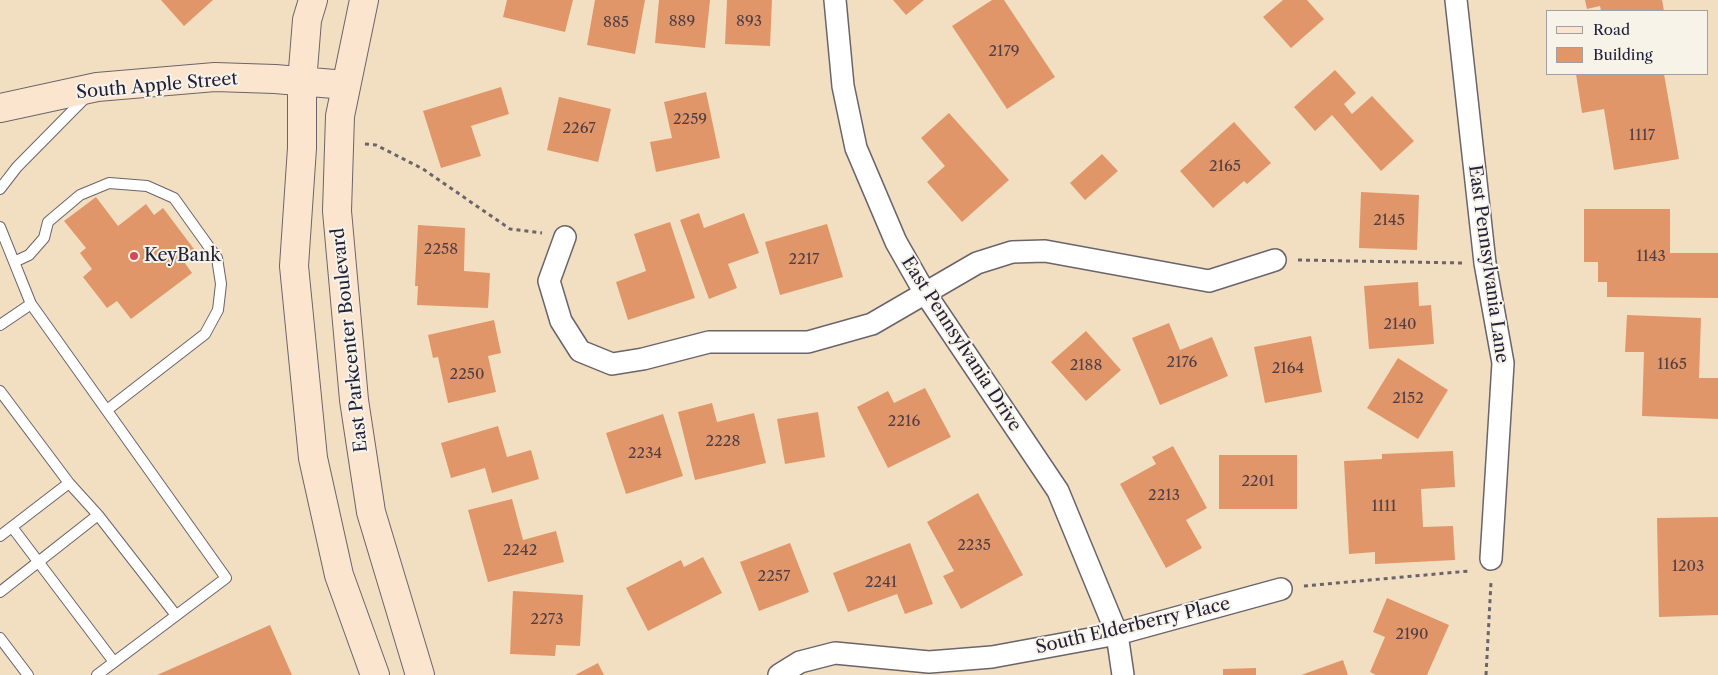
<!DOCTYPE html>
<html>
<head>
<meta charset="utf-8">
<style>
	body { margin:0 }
	#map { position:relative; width:1718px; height:675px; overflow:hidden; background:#f2dfc2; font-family:"Libre Caslon Text",serif }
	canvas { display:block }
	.legend { position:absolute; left:1546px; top:10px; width:162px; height:65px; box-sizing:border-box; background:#f7f3e8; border:1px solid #a29fa3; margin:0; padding:6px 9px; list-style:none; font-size:15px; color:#22223b }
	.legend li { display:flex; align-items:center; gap:10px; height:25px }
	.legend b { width:25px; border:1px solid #a29fa3 }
</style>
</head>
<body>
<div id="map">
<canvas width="1718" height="675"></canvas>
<ul class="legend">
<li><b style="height:6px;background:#fbe5cf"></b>Road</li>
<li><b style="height:14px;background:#e19669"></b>Building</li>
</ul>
</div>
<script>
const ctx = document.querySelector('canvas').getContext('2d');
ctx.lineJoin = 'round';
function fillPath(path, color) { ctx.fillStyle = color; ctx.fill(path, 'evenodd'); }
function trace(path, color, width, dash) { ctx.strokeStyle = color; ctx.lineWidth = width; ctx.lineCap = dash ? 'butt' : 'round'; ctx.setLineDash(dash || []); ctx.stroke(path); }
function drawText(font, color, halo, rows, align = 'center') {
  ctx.font = font + ' "Libre Caslon Text",serif'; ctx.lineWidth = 4; ctx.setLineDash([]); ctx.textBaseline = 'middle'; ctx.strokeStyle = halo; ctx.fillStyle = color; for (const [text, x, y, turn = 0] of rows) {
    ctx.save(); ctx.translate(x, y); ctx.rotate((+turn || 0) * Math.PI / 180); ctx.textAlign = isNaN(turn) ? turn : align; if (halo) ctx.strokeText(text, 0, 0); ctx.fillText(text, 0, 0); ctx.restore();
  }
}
fillPath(new Path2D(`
	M161 0H213L184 26Z
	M507 0H573L565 32 503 17Z
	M595 0H645L635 54 587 45Z
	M659 0H710L705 48 655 43Z
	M727 0H772L770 46 725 44Z
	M893 0H924L906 15Z
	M992 0H1004L1055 77 1007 109 952 26Z
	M1283 0H1307L1324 19 1291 48 1263 17Z
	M1585 0H1662L1664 11H1601L1600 6 1587 9Z
	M1335 70 1356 93 1344 104 1352 114 1372 96 1414 141 1381 171 1332 115 1315 131 1294 107Z
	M1576 74H1664L1679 159 1614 170 1604 109 1582 113Z
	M501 87 509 114 471 126 481 156 441 168 423 111Z
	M706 92 720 158 656 172 650 142 672 138 664 102Z
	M559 97 611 109 598 162 547 150Z
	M949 113 1009 180 962 222 927 182 945 166 921 138Z
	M1234 122 1271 163 1247 184 1244 181 1213 208 1180 171Z
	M1102 154 1118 171 1085 200 1070 183Z
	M1361 192 1419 195 1417 250 1359 248Z
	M96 197 118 226 146 204 154 215 163 208 194 249 182 259 192 273 131 319 117 301 107 308 83 277 92 269 80 253 86 248 64 221Z
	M1584 209H1670V253H1718V298L1607 297V282H1598V262H1584Z
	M699 213 704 228 744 213 759 253 728 264 737 288 709 299 680 220Z
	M670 222 695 298 628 320 616 282 646 271 634 234Z
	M827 224 843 277 780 295 765 242Z
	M418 225 465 228 464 271 490 273 488 308 417 305 418 286H415Z
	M1418 282 1419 306 1431 305 1434 344 1369 349 1364 286Z
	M1627 315 1701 318 1699 378H1718V419L1642 416 1644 352H1625Z
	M494 320 501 353 488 356 496 392 448 403 438 357 433 358 428 335Z
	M1169 323 1180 350 1212 337 1228 376 1160 405 1132 338Z
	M1086 331 1121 370 1086 401 1051 362Z
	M1311 336 1322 392 1265 403 1254 347Z
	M1398 358 1448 390 1418 439 1367 408Z
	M925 388 951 437 888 468 857 407 888 391 894 403Z
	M712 403 717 422 754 413 766 463 695 480 678 412Z
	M818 412 825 457 785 464 777 419Z
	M663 414 683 476 626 494 606 433Z
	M498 426 507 457 531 450 539 479 492 493 485 468 451 478 441 443Z
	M1173 446 1207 508 1186 520 1202 548 1166 568 1120 484 1156 464 1152 457Z
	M1453 451 1455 487 1421 489 1423 527 1453 526 1455 560 1375 564V552L1349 554 1344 461 1382 459V454Z
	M1219 455H1297V509H1219Z
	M978 493 1023 575 961 609 943 576 954 571 927 522Z
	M512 499 523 540 556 531 564 562 488 582 468 510Z
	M1718 517V615L1659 617 1657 518Z
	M790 543 809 592 759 611 740 562Z
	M910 543 933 604 905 614 897 594 848 612 833 573Z
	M703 557 722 593 648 631 626 588 681 560 684 567Z
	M513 591 583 595 580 646 556 645 555 656 510 654Z
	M1387 598 1449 625 1427 675H1376L1370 672 1385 637 1373 632Z
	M270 625 292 675H157Z
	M1343 660 1348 675H1301Z
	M598 663 604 675H575Z
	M1256 668V675H1223V669Z`), '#e19669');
const service = new Path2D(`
	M0 189 17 167 88 95
	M0 227 31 304 226 578 97 675
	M14 262 29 255 44 238 48 222 80 195 109 183 147 186 174 198 217 258 221 284 218 310 205 334 107 410
	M0 325 31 304
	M0 391 69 483 0 536
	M69 483 98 515 175 614
	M12 527 114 662
	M0 592 98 515
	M0 638 28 675`);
const minor = new Path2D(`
	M835 0 843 86 856 148 896 242 925 293 1058 491 1117 634 1123 675
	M1456 0 1485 263 1503 363 1491 559
	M565 237 549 281 561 321 580 351 612 364 643 359 709 342H808L872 324 977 263 1012 252 1045 251 1209 281 1275 260
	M779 675 800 662 835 653 929 662 992 657 1117 634 1281 589`);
const secondary = new Path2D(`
	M313 0 307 20 302 82V148L294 266 313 458 339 575 375 675
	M364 0 340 116 337 211 354 400 371 512 420 675
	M0 108 97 87 215 77 275 79 346 85`);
trace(service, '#6b646a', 12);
trace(minor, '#6b646a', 24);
trace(secondary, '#6b646a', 30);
trace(new Path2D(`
	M365 144 376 145 423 169 510 229 542 233
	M1298 260 1462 263
	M1304 586 1469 571
	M1486 675 1491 582`), '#6b646a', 3, [4, 4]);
trace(service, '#fff', 10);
trace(minor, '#fff', 21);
trace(secondary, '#fbe5cf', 28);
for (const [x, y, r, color] of [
	[134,256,5,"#d1495b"]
]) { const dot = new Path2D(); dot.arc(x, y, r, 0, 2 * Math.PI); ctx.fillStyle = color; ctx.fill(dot); trace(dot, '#f7f3e8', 2); }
drawText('15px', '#523f46', null, [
	["889",682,22],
	["893",749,22],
	["885",616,23],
	["2179",1004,52],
	["2259",690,120],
	["2267",579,129],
	["1117",1642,136],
	["2165",1225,167],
	["2145",1389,221],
	["2258",441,250],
	["1143",1651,257],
	["2217",804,260],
	["2140",1400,325],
	["2176",1182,363],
	["1165",1672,365],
	["2188",1086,366],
	["2164",1288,369],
	["2250",467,375],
	["2152",1408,399],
	["2216",904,422],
	["2228",723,442],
	["2234",645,454],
	["2201",1258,482],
	["2213",1164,496],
	["1111",1384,507],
	["2235",974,546],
	["2242",520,551],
	["1203",1688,567],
	["2257",774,577],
	["2241",881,583],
	["2273",547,620],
	["2190",1412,635]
]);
drawText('18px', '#22223b', '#f7f3e8', [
	["South Apple Street",157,86,-5],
	["East Pennsylvania Lane",1488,264,82],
	["East Parkcenter Boulevard",350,340,-96],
	["East Pennsylvania Drive",961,344,57],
	["South Elderberry Place",1133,626,-13]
]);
drawText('18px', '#22223b', '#f7f3e8', [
	["KeyBank",144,256]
], 'left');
</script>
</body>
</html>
